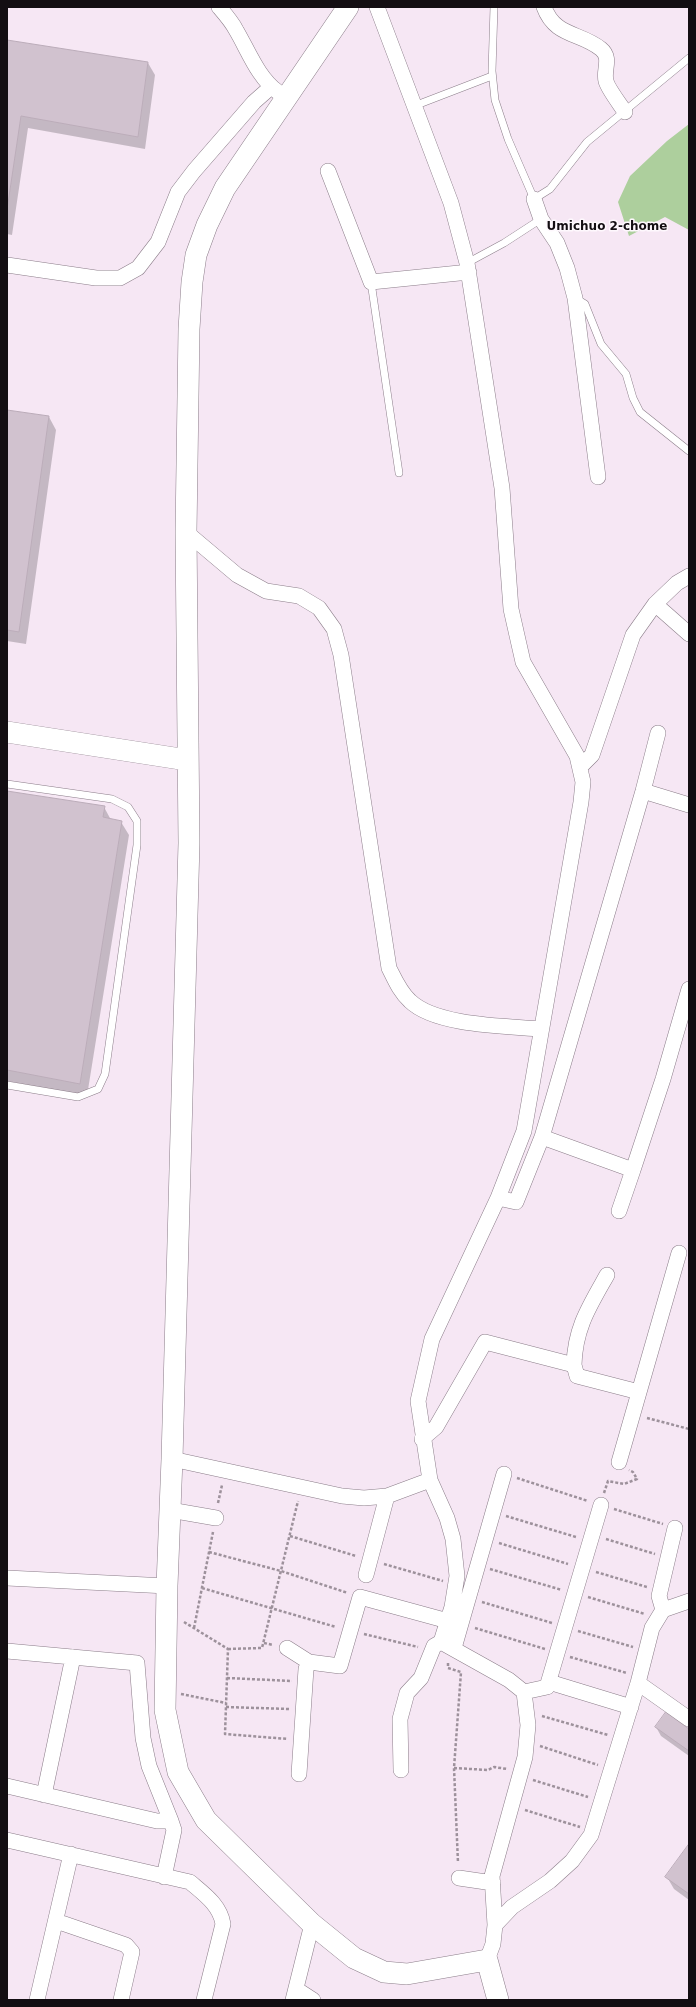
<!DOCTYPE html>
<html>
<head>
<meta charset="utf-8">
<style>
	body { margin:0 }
	#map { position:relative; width:696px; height:2007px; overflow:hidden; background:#f6e7f4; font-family:"DejaVu Sans",sans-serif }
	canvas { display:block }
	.frame { position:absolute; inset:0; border:8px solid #130e12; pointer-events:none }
</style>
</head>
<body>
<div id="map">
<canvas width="696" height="2007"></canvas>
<div class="frame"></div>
</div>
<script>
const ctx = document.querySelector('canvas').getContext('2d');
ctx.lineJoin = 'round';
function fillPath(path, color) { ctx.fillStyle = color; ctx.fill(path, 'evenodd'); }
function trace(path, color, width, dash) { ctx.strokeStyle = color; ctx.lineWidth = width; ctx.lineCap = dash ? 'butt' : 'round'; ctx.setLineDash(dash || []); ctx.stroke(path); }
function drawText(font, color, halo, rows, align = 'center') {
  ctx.font = font + ' "DejaVu Sans",sans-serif'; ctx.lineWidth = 3; ctx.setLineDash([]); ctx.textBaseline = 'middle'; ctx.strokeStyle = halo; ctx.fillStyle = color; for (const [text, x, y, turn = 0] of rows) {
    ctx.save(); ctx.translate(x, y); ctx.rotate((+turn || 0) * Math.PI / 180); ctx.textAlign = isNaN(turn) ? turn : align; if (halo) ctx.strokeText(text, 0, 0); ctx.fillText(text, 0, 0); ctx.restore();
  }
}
fillPath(new Path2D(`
	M689 124V230L665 217 629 236 618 202 630 176 667 141Z`), '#adcf9d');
fillPath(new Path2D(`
	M7 41 148 63 155 75 145 149 28 128 12 235 7 234Z
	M7 411 49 417 56 430 26 644 7 641Z
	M7 792 104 807 111 820 121 822 129 835 87 1096 7 1081Z
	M656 1727 689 1730V1756L661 1736Z
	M689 1846V1900L674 1889 667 1877Z`), '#0003');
const building = new Path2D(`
	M7 40 148 62 138 137 21 116 7 210Z
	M7 410 49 416 19 632 7 630Z
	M7 791 105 806 103 817 122 821 80 1084 7 1070Z
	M666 1712 689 1729V1751L655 1727Z
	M689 1844V1894L665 1877Z`);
fillPath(building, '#d1c2cf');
trace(building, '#bbacb9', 1);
const lane = new Path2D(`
	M494 7 492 71 495 100 508 139 534 199 550 189 587 142 689 58
	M414 106 492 76
	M467 263 504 243 541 219
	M371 282 399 473
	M575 298 585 304 601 344 626 374 633 398 640 412 689 451
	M7 784 112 799 128 807 137 821V845L105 1074 98 1089 78 1097 7 1085`);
const street = new Path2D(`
	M219 7C225 14 232 22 236 30 248 50 258 78 278 92
	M377 7 451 203 467 263 502 488 511 609 523 662 577 756 583 782 581 802 524 1131 498 1198 432 1339 418 1401 430 1480 447 1518 453 1539 457 1576 452 1607 441 1642 509 1680 524 1692 528 1725 525 1757 492 1876 495 1925
	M544 7C555 37 580 32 601 49 612 58 603 70 606 81 608 89 620 104 625 112
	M328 171 371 282 469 272
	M534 199 541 219 557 243 567 268 575 298 598 477
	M7 265 96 278H120L138 268 158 242 178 192 194 171 254 102 271 87
	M186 532 237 575 266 591 299 596 319 608 334 629 341 655 389 968C395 980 400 992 410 1001 436 1026 506 1026 541 1029
	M655 604 689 634
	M581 766 592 755 633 635 655 604 677 583 689 576
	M643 791 689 805
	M542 1137 643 791 658 733
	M498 1198 516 1202 542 1137 633 1170 663 1079 689 989
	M619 1211 633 1170
	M574 1365C575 1328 589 1307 607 1275
	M422 1439 436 1427 485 1342 574 1365 577 1376 639 1392
	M172 1459 342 1496 364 1498 387 1496 430 1480
	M619 1462 679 1253
	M170 1510 216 1518
	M366 1575 387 1496
	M7 1578 167 1586
	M663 1610 659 1596 675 1528
	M287 1648 309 1662
	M454 1648 504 1474
	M7 1651 137 1663 143 1738 149 1766 171 1821
	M549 1682 631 1707
	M638 1683 689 1719
	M524 1692 547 1687 601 1505
	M401 1770 400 1719 407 1693 421 1678 434 1646 441 1642
	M299 1774 306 1669 309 1662 340 1666 360 1597 448 1621
	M7 1786 157 1821H171L174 1830 164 1877
	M44 1795 73 1657
	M7 1840 190 1882C204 1894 220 1905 223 1924L204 2000
	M459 1878 493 1883
	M56 1921 126 1945 132 1952 121 2000
	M487 1960 493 1944 495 1925 512 1907 550 1881 572 1861 591 1835 638 1683 652 1628 663 1610 689 1601
	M296 1989 313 2000
	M37 2000 71 1854
	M293 2000 312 1924`);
const secondary = new Path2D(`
	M348 7 225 188 207 225 196 255 192 282 189 329 186 532 189 843 172 1459 167 1586 165 1710 178 1772 206 1820 312 1924 354 1958 384 1972 407 1974 487 1960 498 2000
	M7 732 187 760`);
trace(lane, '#8b7d89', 8);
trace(street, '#8b7d89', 16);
trace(secondary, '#8b7d89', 22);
trace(new Path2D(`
	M647 1418 689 1429
	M517 1478 588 1501
	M604 1493 608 1481 624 1484 637 1479 633 1472 629 1470
	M218 1503 222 1485
	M614 1509 663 1524
	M506 1516 576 1537
	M290 1536 356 1556
	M606 1539 655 1554
	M499 1543 568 1564
	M209 1552 281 1571 348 1593
	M384 1564 443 1581
	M490 1569 562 1590
	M596 1572 647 1587
	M202 1588 336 1627
	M588 1597 645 1614
	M482 1602 552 1623
	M184 1622 228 1649 225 1734 288 1739
	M194 1628 213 1532
	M475 1628 545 1649
	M578 1631 633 1647
	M364 1634 418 1647
	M264 1643 273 1645
	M228 1649 262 1648 298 1501
	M570 1657 627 1673
	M448 1663V1668L461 1672 454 1768 458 1863
	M227 1678 292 1681
	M181 1694 226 1703
	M226 1707 289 1709
	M542 1716 608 1735
	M540 1746 598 1765
	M454 1768 488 1770 494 1767 507 1769
	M533 1780 588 1797
	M525 1810 580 1827`), '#9d919b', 2.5, [3, 2]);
trace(lane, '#fff', 7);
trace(street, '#fff', 15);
trace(secondary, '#fff', 21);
drawText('bold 12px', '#130e12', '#fef8fd', [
	["Umichuo 2-chome",607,227]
]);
</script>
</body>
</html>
